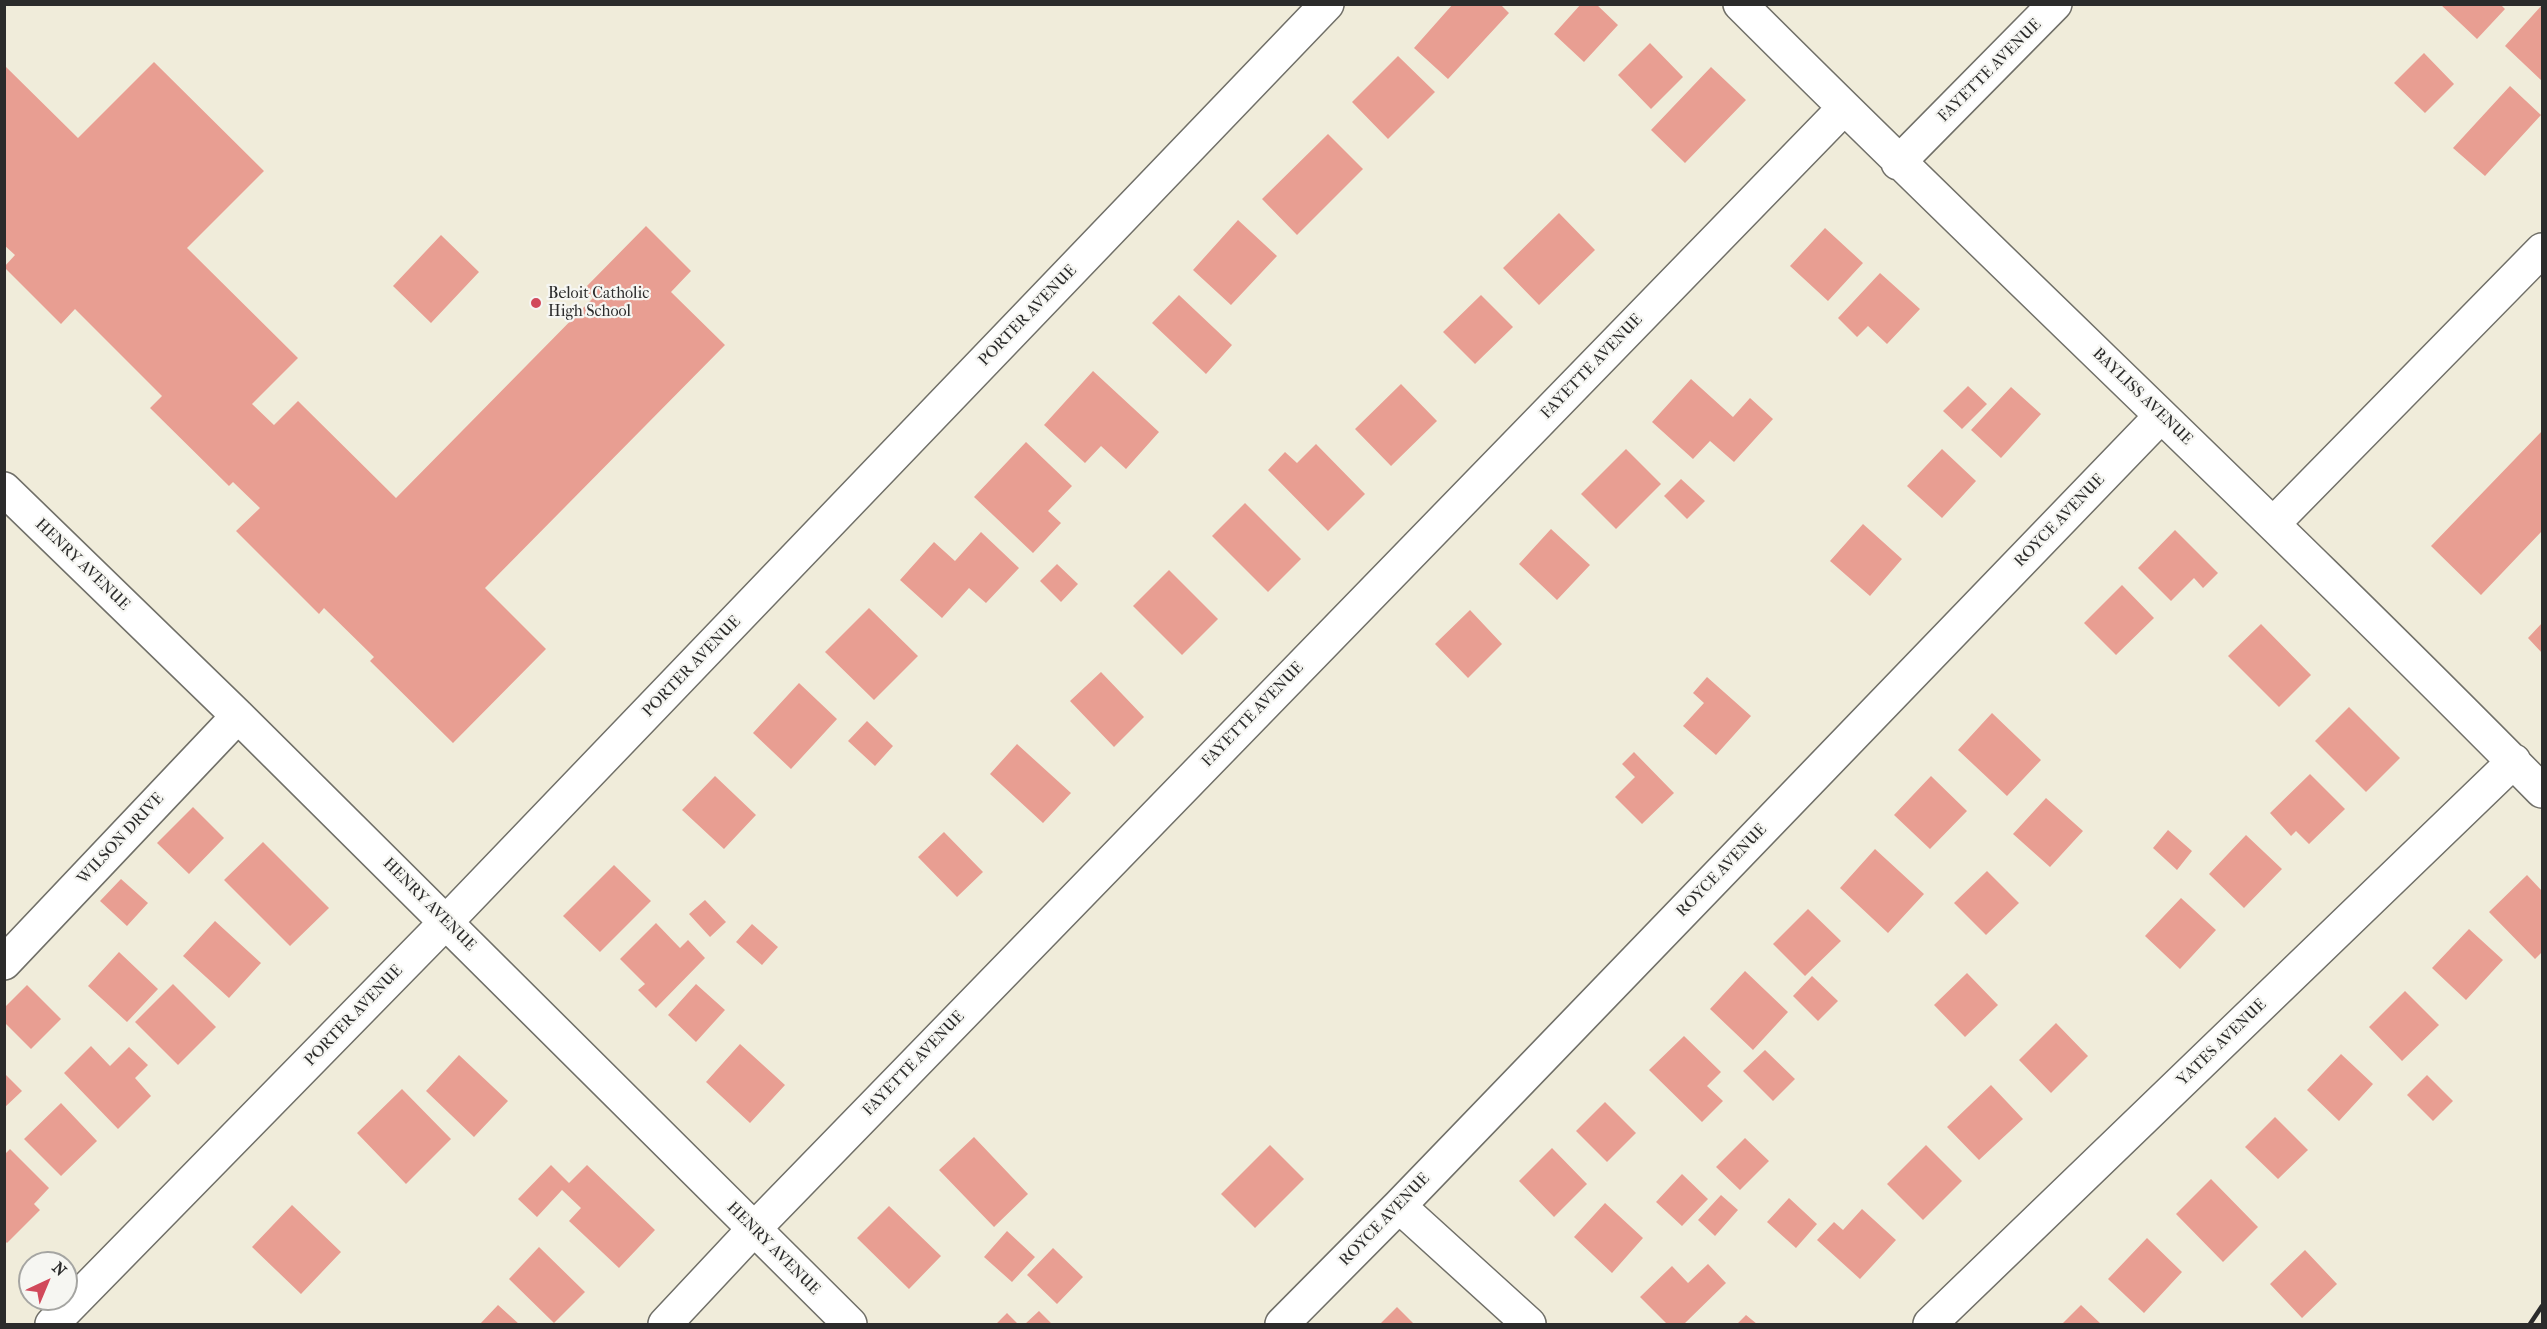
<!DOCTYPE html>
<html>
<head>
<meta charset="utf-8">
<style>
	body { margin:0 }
	#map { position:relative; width:2547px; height:1329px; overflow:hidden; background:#f0ecda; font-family:"IM FELL French Canon",serif }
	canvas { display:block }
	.frame { position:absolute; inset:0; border:6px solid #2b2b2b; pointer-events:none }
	.north { position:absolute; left:18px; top:1251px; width:60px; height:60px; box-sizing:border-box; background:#f6f6f2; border:2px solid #a5a5a2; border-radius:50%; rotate:44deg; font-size:16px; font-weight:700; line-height:24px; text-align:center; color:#2b2b2b }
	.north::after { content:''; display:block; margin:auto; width:21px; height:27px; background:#d1495b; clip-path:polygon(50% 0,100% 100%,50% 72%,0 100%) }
</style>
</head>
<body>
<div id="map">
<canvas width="2547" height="1329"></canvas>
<div class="frame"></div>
<div class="north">N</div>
</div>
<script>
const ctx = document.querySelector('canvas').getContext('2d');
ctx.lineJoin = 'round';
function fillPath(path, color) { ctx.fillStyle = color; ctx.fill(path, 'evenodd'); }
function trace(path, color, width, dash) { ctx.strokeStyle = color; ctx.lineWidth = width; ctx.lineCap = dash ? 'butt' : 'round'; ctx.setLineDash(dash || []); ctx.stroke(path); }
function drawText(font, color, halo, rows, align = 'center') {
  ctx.font = font + ' "IM FELL French Canon",serif'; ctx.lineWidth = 4.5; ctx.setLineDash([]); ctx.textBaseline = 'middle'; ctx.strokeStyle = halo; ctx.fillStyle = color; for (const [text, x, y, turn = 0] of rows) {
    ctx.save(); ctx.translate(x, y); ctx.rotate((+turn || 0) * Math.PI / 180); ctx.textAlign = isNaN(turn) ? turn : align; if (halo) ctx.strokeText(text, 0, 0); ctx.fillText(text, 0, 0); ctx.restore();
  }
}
fillPath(new Path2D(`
	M1453 4H1500L1509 13 1448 79 1414 48Z
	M1581 4H1596L1618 25 1584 62 1554 34Z
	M2440 4H2500L2505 9 2477 39Z
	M2542 5V81L2505 46Z
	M1650 43 1683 77 1651 109 1618 75Z
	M2424 53 2454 84 2425 113 2394 83Z
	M1398 56 1435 92 1388 139 1352 102Z
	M154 62 264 171 187 248 298 358 252 404 274 425 298 401 396 498 593 298 584 289 646 226 691 271 671 292 725 345 485 588 546 649 453 743 370 661 374 657 324 608 319 614 236 531 260 508 233 482 229 486 150 408 162 396 75 309 61 324 4 267 15 255 4 245V65L78 138Z
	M1711 67 1746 100 1685 163 1651 130Z
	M2510 86 2541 115 2485 176 2453 148Z
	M1328 134 1363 169 1297 235 1262 199Z
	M1559 213 1595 250 1539 305 1503 268Z
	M1238 220 1277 256 1231 305 1193 270Z
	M1825 228 1863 263 1828 301 1790 266Z
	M441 235 479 272 431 323 393 286Z
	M1880 273 1920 309 1887 344 1868 326 1857 337 1838 318Z
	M1179 295 1232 345 1206 374 1152 323Z
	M1481 295 1513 327 1475 364 1443 332Z
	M1093 371 1159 432 1126 469 1101 446 1085 463 1044 425Z
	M1691 379 1733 417 1750 398 1773 419 1734 462 1710 441 1693 459 1652 422Z
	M1401 384 1437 421 1391 466 1355 429Z
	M1968 386 1987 404 1962 429 1943 411Z
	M2011 387 2041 414 2001 458 1971 430Z
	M2542 431V531L2481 595 2431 546Z
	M1026 442 1072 486 1048 511 1061 523 1033 553 974 497Z
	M1316 444 1365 494 1328 531 1268 470 1285 452 1297 463Z
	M1626 449 1661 484 1616 529 1581 494Z
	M1942 449 1976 481 1942 518 1907 486Z
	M1681 479 1705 501 1687 519 1664 496Z
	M1245 503 1301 559 1268 592 1212 536Z
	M1863 524 1902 559 1870 596 1830 561Z
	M1551 529 1590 565 1557 600 1519 564Z
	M2175 530 2218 573 2203 588 2194 578 2171 601 2138 568Z
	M981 532 1019 568 986 603 969 588 942 618 900 580 934 542 955 561Z
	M1057 564 1078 584 1061 602 1040 581Z
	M1169 570 1218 619 1182 655 1133 606Z
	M2122 585 2154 618 2116 655 2084 623Z
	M869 608 918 656 874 700 825 652Z
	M1470 610 1502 644 1468 678 1435 644Z
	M2542 623V653L2528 638Z
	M2261 624 2311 675 2279 707 2228 656Z
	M1101 672 1144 717 1114 747 1070 701Z
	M1707 677 1751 716 1716 755 1683 726 1704 703 1693 693Z
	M799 683 837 719 791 769 753 733Z
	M2349 707 2400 758 2366 792 2315 741Z
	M1992 713 2041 760 2007 796 1958 750Z
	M867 721 893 746 875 766 848 741Z
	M1017 744 1071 793 1043 823 990 774Z
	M1634 752 1674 793 1642 824 1615 797 1635 777 1622 764Z
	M2310 774 2345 809 2309 844 2296 831 2291 836 2270 813Z
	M715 776 756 815 724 849 682 810Z
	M1931 776 1967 811 1930 849 1894 815Z
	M2046 798 2083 831 2050 867 2013 834Z
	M193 807 224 838 189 874 157 843Z
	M2168 830 2192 851 2177 870 2153 848Z
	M944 832 983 872 957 897 918 857Z
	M2246 835 2282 869 2244 908 2209 874Z
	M263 842 329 908 290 946 224 880Z
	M1875 849 1924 894 1888 933 1840 888Z
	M614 865 651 901 600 952 563 916Z
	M1987 871 2019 903 1986 935 1954 903Z
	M2527 875 2542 891V952L2535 959 2489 912Z
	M121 879 148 903 127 926 100 901Z
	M2181 898 2216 930 2180 969 2145 936Z
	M705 900 726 922 710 937 689 914Z
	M1808 909 1841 941 1805 976 1773 944Z
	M215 921 261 963 229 998 183 956Z
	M656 923 680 948 688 940 705 958 656 1008 638 990 645 984 620 959Z
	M752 924 778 947 762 965 736 942Z
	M2469 929 2503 960 2466 1000 2432 968Z
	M119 952 158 989 127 1022 88 986Z
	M1745 971 1788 1012 1753 1050 1710 1009Z
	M1967 973 1998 1005 1965 1037 1934 1005Z
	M1812 976 1838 1001 1818 1021 1793 996Z
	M173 984 216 1027 178 1065 135 1022Z
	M696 984 725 1010 696 1042 668 1015Z
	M27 985 61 1019 31 1049 4 1022V1008Z
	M2405 991 2439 1025 2402 1061 2369 1027Z
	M2056 1023 2088 1056 2051 1093 2019 1060Z
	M1684 1036 1721 1072 1707 1086 1723 1101 1702 1122 1649 1070Z
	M740 1044 785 1085 750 1123 706 1082Z
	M91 1046 110 1066 129 1047 148 1065 135 1078 151 1096 118 1129 64 1073Z
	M1765 1050 1795 1079 1773 1101 1743 1071Z
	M2341 1054 2373 1084 2339 1121 2307 1090Z
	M459 1055 508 1101 474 1137 426 1091Z
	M4 1073 22 1091 4 1108Z
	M2427 1075 2453 1101 2433 1121 2407 1095Z
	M1991 1085 2023 1119 1979 1160 1947 1127Z
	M402 1089 451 1139 406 1184 357 1133Z
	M1605 1102 1636 1133 1607 1162 1576 1131Z
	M61 1103 97 1141 61 1176 24 1139Z
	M2275 1117 2308 1150 2278 1179 2245 1147Z
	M974 1137 1028 1194 994 1227 939 1170Z
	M1745 1138 1769 1161 1740 1190 1716 1167Z
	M1270 1145 1304 1179 1255 1228 1221 1194Z
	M1926 1145 1962 1181 1923 1220 1887 1184Z
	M1552 1148 1587 1184 1554 1217 1519 1181Z
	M10 1149 49 1188 34 1204 40 1210 7 1243 4 1240V1155Z
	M551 1165 569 1183 587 1165 655 1230 619 1268 569 1221 581 1208 562 1190 537 1217 518 1199Z
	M1682 1174 1708 1199 1682 1226 1656 1202Z
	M2211 1179 2258 1227 2223 1262 2176 1214Z
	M1721 1195 1738 1210 1715 1236 1698 1220Z
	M1789 1198 1817 1224 1796 1248 1767 1222Z
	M1605 1203 1643 1238 1612 1273 1574 1237Z
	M292 1205 341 1252 301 1294 252 1247Z
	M889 1206 941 1256 909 1289 857 1238Z
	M1862 1209 1896 1240 1860 1279 1817 1240 1834 1222 1843 1230Z
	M1007 1231 1035 1257 1012 1282 984 1257Z
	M2147 1238 2182 1272 2144 1313 2108 1279Z
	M539 1247 585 1292 554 1323 509 1279Z
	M1053 1248 1083 1277 1057 1304 1027 1275Z
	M2305 1250 2337 1284 2302 1318 2270 1284Z
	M1708 1264 1726 1283 1684 1324H1667L1640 1297 1672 1266 1688 1283Z
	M498 1305 519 1324H480Z
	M2081 1305 2101 1324H2062Z
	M1397 1307 1414 1324H1380Z
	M1039 1311 1052 1324H1025Z
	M1007 1313 1018 1324H996Z
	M1746 1315 1757 1324H1737Z`), '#e89e92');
const minor = new Path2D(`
	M1740 4C2005 269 2279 524 2542 791
	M1898 163 2055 4
	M4 489 238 716 850 1324
	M2274 523 2542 250
	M4 963 238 716
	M1399 1206 1529 1324
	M52 1324 446 922 1327 4
	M665 1324 753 1230 1844 108
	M1282 1324 1399 1206 2161 416
	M1930 1324 2514 761`);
trace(minor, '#706f68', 36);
trace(minor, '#fff', 33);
trace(new Path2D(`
	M2530 1324 2542 1306`), '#2b2b2b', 4.5);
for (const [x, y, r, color] of [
	[536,303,6,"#d1495b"]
]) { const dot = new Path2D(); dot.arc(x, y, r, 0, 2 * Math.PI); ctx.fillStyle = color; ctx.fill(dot); trace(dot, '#f6f6f2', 2); }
drawText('16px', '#2b2b2b', '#f6f6f2', [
	["FAYETTE AVENUE",1990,71,-45],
	["PORTER AVENUE",1028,316,-46],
	["FAYETTE AVENUE",1592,367,-46],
	["BAYLISS AVENUE",2142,397,44],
	["ROYCE AVENUE",2060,521,-46],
	["HENRY AVENUE",82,565,44],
	["PORTER AVENUE",692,667,-46],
	["FAYETTE AVENUE",1253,715,-46],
	["WILSON DRIVE",121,839,-47],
	["ROYCE AVENUE",1722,871,-46],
	["HENRY AVENUE",429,905,45],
	["PORTER AVENUE",354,1016,-46],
	["YATES AVENUE",2222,1043,-44],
	["FAYETTE AVENUE",914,1064,-46],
	["ROYCE AVENUE",1385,1220,-46],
	["HENRY AVENUE",773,1249,45]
]);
drawText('16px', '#2b2b2b', '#f6f6f2', [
	["Beloit Catholic",548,294],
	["High School",548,312]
], 'left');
</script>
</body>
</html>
